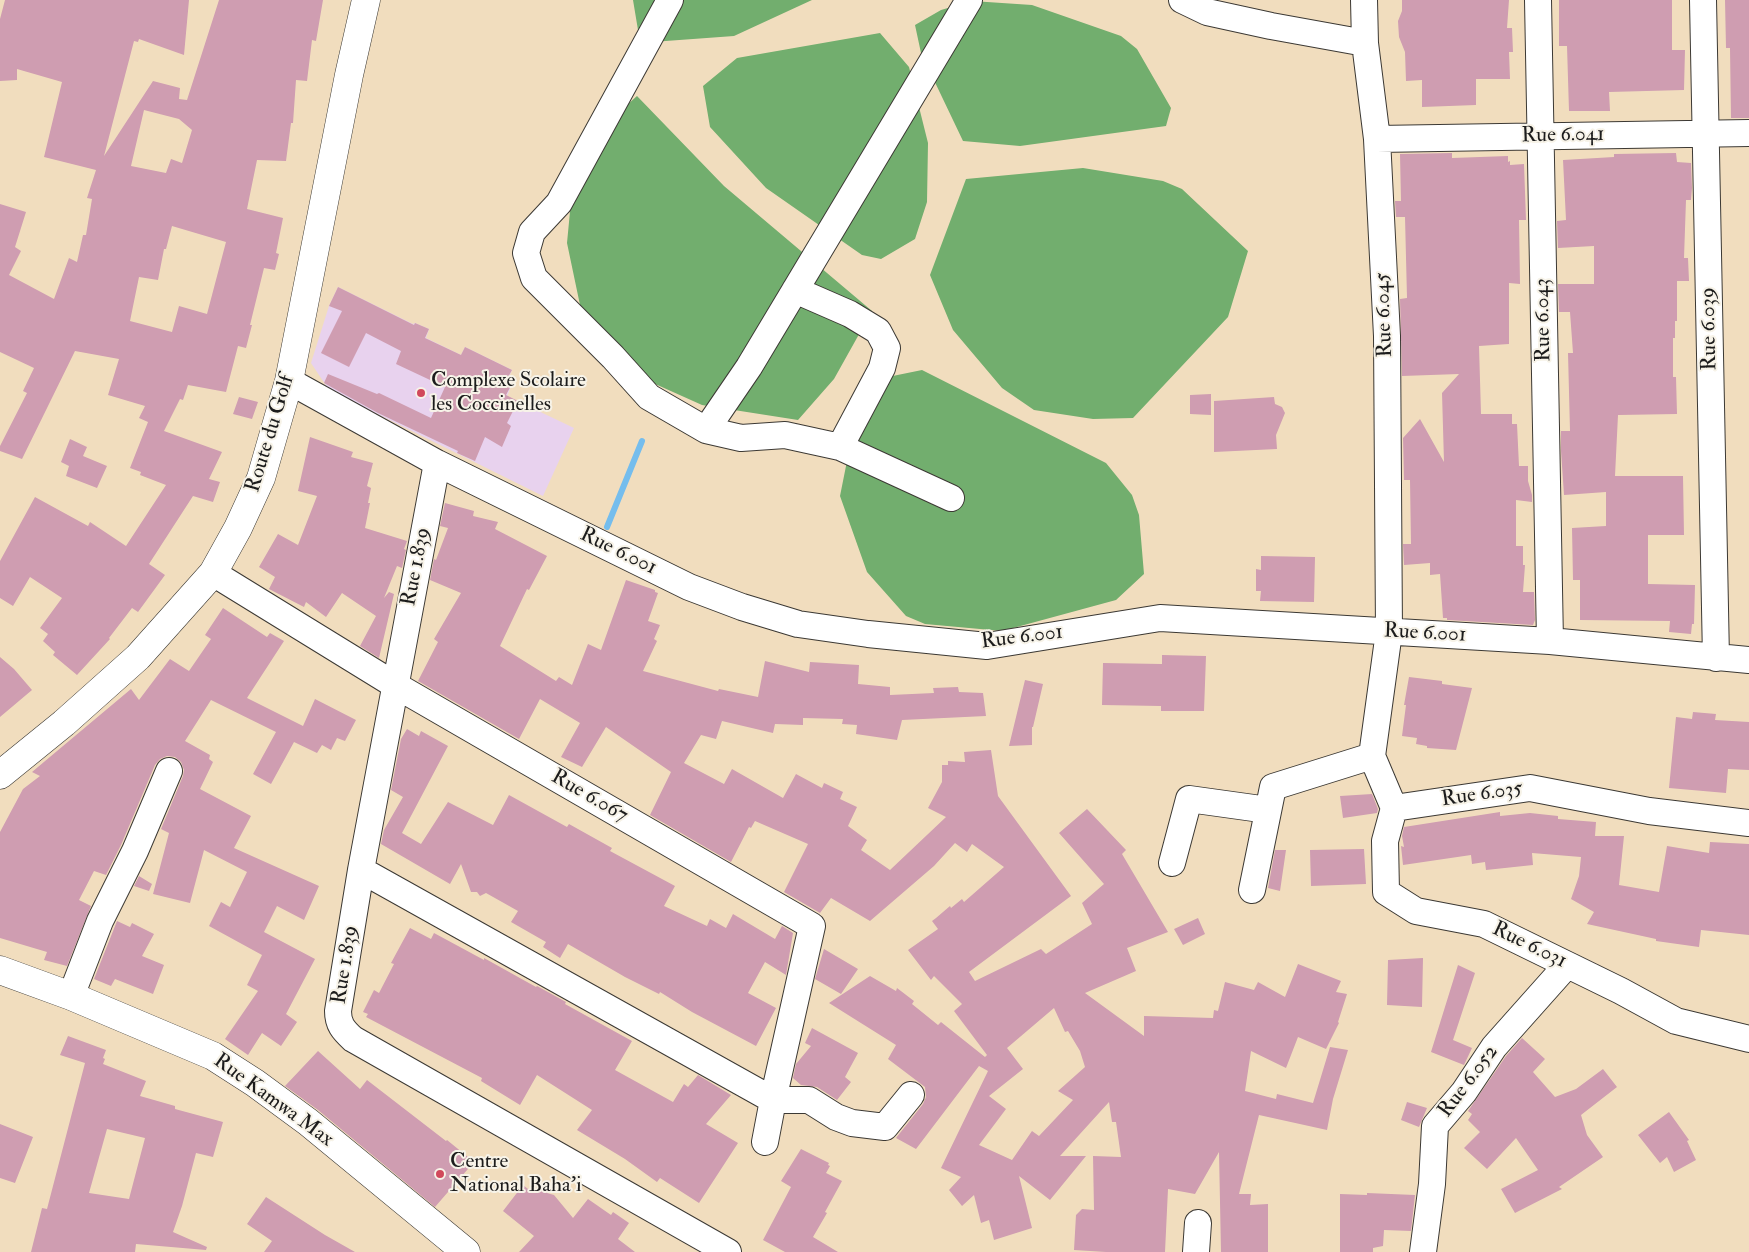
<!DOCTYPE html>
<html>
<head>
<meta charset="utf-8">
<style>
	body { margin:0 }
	canvas { display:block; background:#f1ddbe }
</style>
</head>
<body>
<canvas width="1749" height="1252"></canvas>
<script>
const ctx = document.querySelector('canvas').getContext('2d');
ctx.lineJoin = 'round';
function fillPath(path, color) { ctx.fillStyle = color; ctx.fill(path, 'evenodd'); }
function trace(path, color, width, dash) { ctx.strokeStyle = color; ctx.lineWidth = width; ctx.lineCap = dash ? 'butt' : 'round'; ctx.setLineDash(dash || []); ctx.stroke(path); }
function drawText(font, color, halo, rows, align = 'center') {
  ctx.font = font + ' "IM FELL Double Pica",serif'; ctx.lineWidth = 4; ctx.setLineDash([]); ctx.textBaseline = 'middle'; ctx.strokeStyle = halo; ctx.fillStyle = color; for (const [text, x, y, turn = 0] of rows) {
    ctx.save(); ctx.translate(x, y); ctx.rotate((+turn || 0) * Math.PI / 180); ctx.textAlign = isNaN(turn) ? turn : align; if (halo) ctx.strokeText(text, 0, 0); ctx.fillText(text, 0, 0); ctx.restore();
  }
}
fillPath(new Path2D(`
	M338 287 413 324 415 323 429 329 426 338 461 355 465 347 512 370 508 379 513 382 507 396 574 428 543 496 329 390 311 363 329 306Z`), '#e8d2ee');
fillPath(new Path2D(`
	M633 0H812L734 36 652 42 638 30Z
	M972 1 1032 5 1121 36 1137 49 1171 108 1166 126 1020 146 963 141 921 53 915 25 941 10Z
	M880 33 909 67 928 143 927 202 915 239 881 259 862 255 766 188 710 127 703 86 737 58Z
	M637 96 724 186 872 311 834 379 798 420 702 405 644 379 580 305 567 243 571 201 606 124Z
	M1083 168 1163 181 1182 189 1248 251 1228 317 1133 418 1093 419 1034 410 1002 388 953 330 930 275 966 179Z
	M922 370 1106 463 1132 495 1139 515 1144 574 1116 600 1002 631 925 624 906 616 867 572 840 496 852 436 878 379Z`), '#72ae6e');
trace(new Path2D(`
	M607 527 642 441`), '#75bded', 6);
fillPath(new Path2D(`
	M5 0H189L184 55 139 39 138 42 134 41 104 156 153 81 180 88 179 99 187 100 219 0H323L316 41 312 40 307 81 296 80 293 123H291L286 161 257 160 247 209 283 218 276 253 279 254 275 270 264 268 250 325H252L246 348 238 346 226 392 188 385 183 400 180 399 164 431 222 452 209 479 220 482 213 502 193 496 149 564 165 575 138 612 132 608 109 638 110 639 77 675 53 655 55 652 43 641 48 634 40 628 62 598 30 577 13 606 0 598V561L35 497 88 526 90 522 126 546 166 485 140 475 141 472 130 468 148 422 139 418 145 406 108 395 119 359 75 351 22 459 0 451V446L27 393 23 391 34 368 0 352V204L26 212 15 247 21 251 9 275 54 299 69 258 77 262 83 235H86L92 199 87 198 96 170 44 157 62 82 17 69V80L0 81V19ZM144 110 179 119 192 130 182 163 171 159 166 173 131 166ZM172 226 226 242 207 314 179 306 172 332 130 321 139 277 158 280 164 249H166Z
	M1402 0H1509L1507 28H1512L1513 52H1509L1510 79H1476V105L1422 107V80L1406 81 1405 52 1399 37 1398 21 1402 11Z
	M1559 0H1672V50H1685L1684 90 1609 92 1610 111H1569L1567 46H1559Z
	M1725 0H1749V118H1731L1730 48H1726Z
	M1452 153V158L1508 156V162L1510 161V165L1524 164 1526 220H1519L1520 284 1509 283V344L1479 346 1481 414H1512V424H1517L1519 466H1528V481L1532 495V502L1516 500V546H1523V565H1525L1523 592H1534L1535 620 1533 625 1447 620V618H1443L1440 574 1430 575V563L1404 565 1403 544H1411L1410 480H1404L1403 438 1420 419 1444 462 1442 393 1459 374 1402 376 1400 299 1407 298 1405 217H1396L1395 201H1401L1400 154Z
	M1676 153 1677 162 1691 163 1692 188 1691 200H1686L1684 258H1688L1689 281H1677V321H1675V338H1673V377H1676L1677 414 1618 415 1615 476H1683L1684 535H1648V584L1695 585 1694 624H1692L1691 634 1669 632 1670 621 1580 620V580H1573L1572 528 1606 526V492L1564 495 1561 451V431H1570L1568 353H1573L1570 312H1559L1558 284H1594V246L1558 248 1557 221 1566 220 1563 160 1614 157V154Z
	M338 287 414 325 415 323 429 329 425 338 461 355 465 347 512 370 507 379 513 382 506 395 518 401 507 423 511 426 502 447 485 437 475 461 457 453 458 451 378 413 324 383 328 374 377 394 379 393 431 418 445 387 396 364 401 351 366 333 349 367 321 353 342 311 329 306Z
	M1211 394V415L1190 414V395Z
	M239 397 258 402 252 419 233 414Z
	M1274 397 1275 404 1282 407 1285 413 1276 435 1277 449 1214 452V401Z
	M310 437 353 452 351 457 373 463 367 486 371 488 368 503H370L365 528 407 541 404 549 406 550 402 568 397 566 384 598 389 592 394 594 379 658 360 646 376 616 342 593 326 617 306 602 304 607 269 589 275 577 259 567 278 534 298 545 317 496 298 491Z
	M70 439 87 447 83 456 107 466 97 488 66 476 69 466 61 462Z
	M445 503 474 511 473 516 498 522 495 529 547 556 529 590 527 589 500 646 556 681 559 677 572 685 588 644 601 650 626 580 655 590V592L658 593 648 621 660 625 654 639 657 641 643 671 718 691 719 689 758 697 765 661 809 672 810 662 859 665 858 684 890 687V695L934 693 933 688 958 687 959 692 983 693 986 716 902 720 897 740 856 734 857 725 842 724 843 719 803 718V725L775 724 773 733 722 721 716 739 701 735 684 763 724 784 732 769 783 798 796 774 822 788 824 783 843 792 840 799 857 807 848 826 867 840 861 850 890 870 946 817 928 808 942 782V765H948V761L965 762 964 752 991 750 998 796 1071 896 969 972 975 981 1041 949 1046 954 1092 924 1082 903 1104 884 1059 833 1087 809 1126 850 1122 854 1168 932 1127 948 1136 971 1085 993 1144 1036V1016L1213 1018 1214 1010 1218 1011 1225 982 1254 990 1258 982 1285 997 1298 964 1341 981 1336 992 1347 994 1338 1022 1339 1023 1326 1049 1298 1037 1286 1068 1251 1051 1245 1091 1276 1099 1277 1094 1313 1103 1330 1047 1348 1050 1333 1099 1327 1130 1259 1115 1239 1194H1251L1250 1205 1268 1204V1252H1221L1219 1152 1195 1194 1168 1189 1165 1252H1106L1074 1250 1076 1215 1082 1209 1094 1210 1093 1156 1121 1157 1116 1122H1112L1109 1102 1060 1156H1086L1050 1200 1019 1176 1032 1228 994 1240 989 1220 981 1223 974 1195 962 1206 949 1190 961 1177 941 1168 988 1071 979 1066 916 1149 896 1138 923 1104 926 1097 925 1087 888 1059 896 1045 829 1003 870 976 896 991 897 988 914 1001 912 1004 938 1025 941 1022 985 1057 987 1055 954 1011 962 1004 934 976 931 980 908 950 938 929 932 921 936 918 950 906 951 908 962 899 964 902 1004 867 972 844 967 852 955 843 934 866 870 921 831 898 820 913 784 892 808 844 755 821 751 828 749 827 731 862 650 815 671 772 606 727 582 767 561 757 580 723 540 699 519 739 418 681 438 642 434 639 461 593 430 580 434 559 436 560 448 528 440 526ZM1054 1008 1065 1032 1068 1031 1080 1051 1085 1067 1058 1091 1073 1100 1039 1136 1032 1131 1012 1160 979 1145 1006 1109 989 1096 1023 1069 1007 1048Z
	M1261 556 1315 557 1314 602 1260 601 1261 591H1256V569L1261 570Z
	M223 608 267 637 270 633 284 641 247 698 303 726 315 699 356 720 345 741 337 738 331 750 322 745 317 753 294 742 271 784 253 774 276 732 211 700 185 741 210 755 209 759 213 762 200 789 251 816 234 848 319 886 304 920 277 906 264 932 315 959 286 1014 297 1022 281 1046 262 1033 248 1055 225 1039 258 991 247 985 262 955 209 926 221 902 230 907 247 872 204 850 190 903 153 894 169 833 161 829 183 776 184 770 181 762 175 757 167 756 160 759 155 765 121 845 106 875 94 871 79 900 91 906 67 966 44 960 47 952 0 938V832L23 789 40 776 32 772 131 689 139 700 170 659 189 671 211 639 205 635Z
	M1162 655 1206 656 1204 711H1161V706L1102 705 1103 663 1162 664Z
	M0 657 14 669 32 690 0 717Z
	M1409 677 1442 681V684L1472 688 1456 750 1427 748V746L1416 744 1417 738 1402 736 1406 705H1404Z
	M1025 680 1043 684 1033 727H1032V745L1009 746Z
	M1693 712 1716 714 1715 720 1749 722V770L1728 769 1726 793 1669 788 1676 717 1692 719Z
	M407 729 419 736 421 731 448 746 402 833 421 844 448 802 493 825 509 795 567 827 569 824 612 848 610 851 675 886 664 906 707 926 710 919 726 928 733 914 775 939 782 926 793 933 786 975 765 962 748 993 776 1008 756 1046 692 1012 660 992 659 994 625 977 568 944 560 958 543 947 546 942 511 922 518 911 486 893 480 896 477 892H471L461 864 450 884 381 844 384 830 403 797 391 790 401 739Z
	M1372 794 1378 809 1377 813 1343 818 1340 796Z
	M1500 812V816L1530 813 1558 816V819L1596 822 1595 836H1624L1619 885 1659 892 1667 846 1709 853 1710 842 1749 844V935L1701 930 1699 947 1656 941V939L1587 924 1594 912 1571 899 1579 876 1581 857 1532 853 1533 865 1486 870 1485 862 1472 864 1471 855 1403 865 1401 846 1404 847 1402 836 1404 827Z
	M1364 849 1366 884 1311 886 1310 850Z
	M1275 850H1286L1280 891 1268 888Z
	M139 876 152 884 149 891 134 886Z
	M1198 918 1205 934 1183 945 1174 929Z
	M117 921 130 927 132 923 154 934 142 956 164 965 153 994 115 979 111 986 94 979Z
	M410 928 431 939 434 933 484 960V958L536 987 537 986 566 1002 565 1004 632 1041 615 1070 673 1102 684 1084 688 1087 698 1075 731 1095 706 1124 738 1143 699 1203 660 1178 657 1182 625 1159 577 1130 592 1110 537 1075 520 1105 481 1081 482 1078 366 1017 368 1014 363 1012 374 990 379 993 394 964 391 963Z
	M824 949 858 969 841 994 815 979Z
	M1423 958 1422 1007 1387 1005 1388 960Z
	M1458 965 1475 973 1453 1040 1472 1048 1464 1065 1431 1052Z
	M812 1028 858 1053 845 1077 851 1082 837 1100 817 1087 801 1085 793 1078 796 1064 811 1046 805 1043Z
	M68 1036 106 1050 103 1058 105 1059 103 1064 146 1081 140 1096 175 1106V1109L223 1122 213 1157 196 1153 182 1206 173 1232 207 1247 206 1250 136 1244 135 1252H31L42 1208 47 1209 85 1063 60 1055ZM107 1129 145 1138 129 1199 89 1193Z
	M1522 1038 1545 1059 1533 1072 1555 1097 1576 1089 1603 1069 1617 1087 1581 1115 1587 1135 1603 1157 1559 1187 1562 1189 1515 1213 1501 1189 1538 1170 1516 1138 1487 1169 1464 1148 1480 1132 1468 1120 1472 1114 1468 1111 1506 1056Z
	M318 1051 360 1089 367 1080 446 1141 447 1140 474 1162 435 1207 318 1110 285 1086Z
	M1407 1102 1427 1108 1419 1127 1401 1120Z
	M1669 1112 1689 1140 1687 1141 1696 1160 1674 1172 1667 1157 1660 1163 1638 1135Z
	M0 1124 33 1137 15 1183 0 1178Z
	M801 1149 829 1163 828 1165 830 1166 826 1173 842 1181 825 1212 827 1213 813 1237 838 1252H785L763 1240 791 1187 781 1181Z
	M523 1185 533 1193 538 1186 547 1193 554 1195 573 1218 588 1199 611 1215 613 1212 629 1223 618 1239 635 1252H519L534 1236 503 1211Z
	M1367 1193 1415 1195 1411 1231 1384 1230 1383 1246 1373 1248V1252H1340V1194L1367 1195Z
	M266 1197 325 1235 355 1252H264L272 1241 247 1224Z`), '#cf9db1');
const minor = new Path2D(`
	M670 0 559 203 532 232 526 253 534 278 613 357 649 397 706 430 741 438 785 435 840 447 951 498
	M1182 0 1207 12 1271 26 1365 43
	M1364 0 1365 43 1377 139 1387 336 1389 632 1372 756 1394 808 1530 788 1649 811 1749 823
	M1538 0 1550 641
	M1703 0 1716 658
	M1377 139 1749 133
	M795 290 850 314 878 331 887 348 882 368 840 447
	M289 381 437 463 689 587 742 607 798 624 868 634 987 646 1160 618 1550 641 1749 660
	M706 430 749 367 969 0
	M437 463 361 870 338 1011C338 1024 343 1030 353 1039L728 1252
	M213 573 395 685 812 926 773 1100 765 1142
	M1394 808 1385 841 1386 892 1416 911 1484 924 1621 991 1676 1021 1749 1039
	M1172 863 1189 799 1268 810
	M361 870 773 1100H809L836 1117 852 1123 885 1127 911 1095
	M1252 890 1273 787 1372 756
	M71 996 100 921 135 851 169 771
	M1196 1252 1198 1223
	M1423 1252 1432 1184 1435 1126 1464 1092 1494 1047 1567 965`);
const major = new Path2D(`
	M0 775 64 723 138 657 213 573 238 528 261 478 289 381 349 75 366 0
	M0 970 71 996 213 1056 255 1083 308 1122 466 1252`);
trace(minor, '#3c3934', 28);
trace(major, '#3c3934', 29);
trace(minor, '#fff', 26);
trace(major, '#fff', 28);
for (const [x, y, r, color] of [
	[421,393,5,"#d1495b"],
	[440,1174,5,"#d1495b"]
]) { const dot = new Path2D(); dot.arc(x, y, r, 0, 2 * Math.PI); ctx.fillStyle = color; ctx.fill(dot); trace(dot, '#f7f3e8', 2); }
drawText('21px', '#1c1c1c', '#f7f3e8', [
	["Rue 6.041",1563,136,-1],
	["Rue 6.045",1385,315,-92],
	["Rue 6.043",1544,320,-91],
	["Rue 6.039",1710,329,-91],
	["Route du Golf",271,434,-73],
	["Rue 6.001",618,552,26],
	["Rue 1.839",417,567,-79],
	["Rue 6.001",1425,634,3],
	["Rue 6.001",1022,638,-7],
	["Rue 6.035",1482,795,-8],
	["Rue 6.067",589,797,30],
	["Rue 6.031",1529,946,26],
	["Rue 1.839",346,965,-81],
	["Rue 6.052",1469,1082,-53],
	["Rue Kamwa Max",273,1101,36]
]);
drawText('21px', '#1c1c1c', '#f7f3e8', [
	["Complexe Scolaire",431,381],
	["les Coccinelles",431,405],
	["Centre",450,1162],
	["National Baha'i",450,1186]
], 'left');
</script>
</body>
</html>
